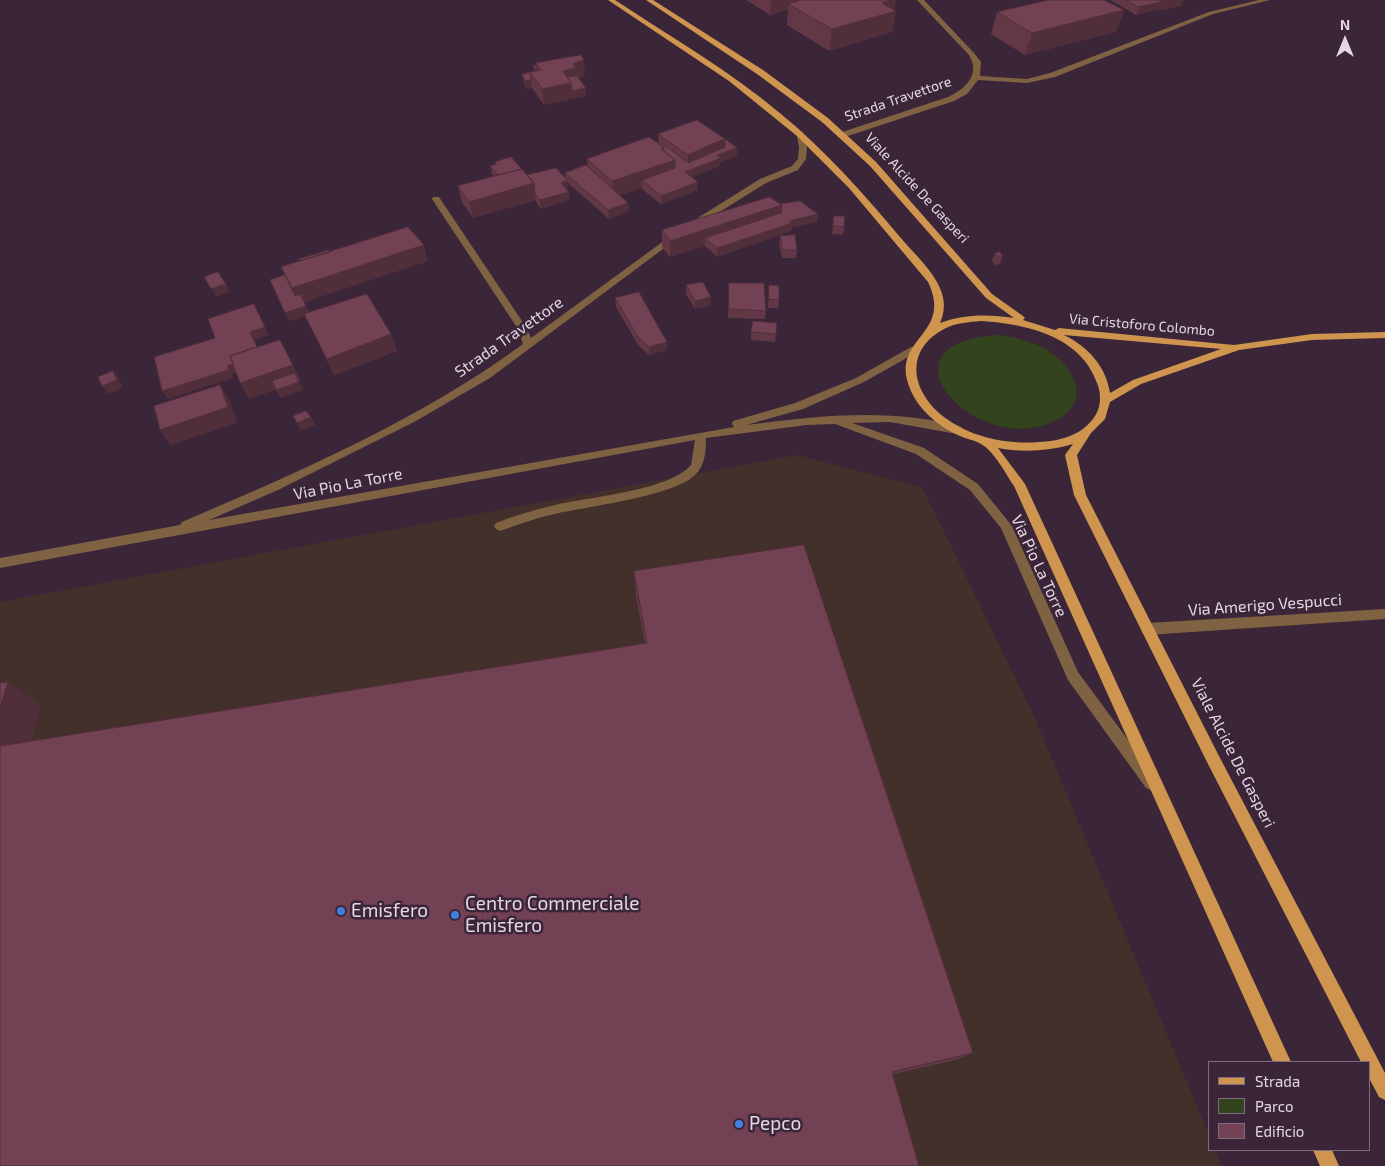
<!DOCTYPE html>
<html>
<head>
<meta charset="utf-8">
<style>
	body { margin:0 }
	#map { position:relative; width:1385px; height:1166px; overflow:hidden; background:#3b2539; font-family:"Exo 2",sans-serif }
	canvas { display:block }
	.legend { position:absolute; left:1208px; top:1061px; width:162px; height:90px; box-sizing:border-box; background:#3b2539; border:1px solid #7f6c7d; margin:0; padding:6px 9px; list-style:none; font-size:15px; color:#e4d6e3 }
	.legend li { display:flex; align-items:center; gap:10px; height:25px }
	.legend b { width:25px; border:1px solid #7f6c7d }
	.north { position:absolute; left:1320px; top:15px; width:50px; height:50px; -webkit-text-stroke:4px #3b2539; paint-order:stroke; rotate:0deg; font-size:14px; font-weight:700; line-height:20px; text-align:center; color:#e4d6e3 }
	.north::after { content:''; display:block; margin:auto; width:18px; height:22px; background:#e4d6e3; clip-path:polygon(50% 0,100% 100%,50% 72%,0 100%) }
</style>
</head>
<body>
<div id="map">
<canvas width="1385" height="1166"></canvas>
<ul class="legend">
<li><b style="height:6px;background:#cf944e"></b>Strada</li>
<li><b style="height:14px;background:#32431d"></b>Parco</li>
<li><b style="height:14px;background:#724153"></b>Edificio</li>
</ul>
<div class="north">N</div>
</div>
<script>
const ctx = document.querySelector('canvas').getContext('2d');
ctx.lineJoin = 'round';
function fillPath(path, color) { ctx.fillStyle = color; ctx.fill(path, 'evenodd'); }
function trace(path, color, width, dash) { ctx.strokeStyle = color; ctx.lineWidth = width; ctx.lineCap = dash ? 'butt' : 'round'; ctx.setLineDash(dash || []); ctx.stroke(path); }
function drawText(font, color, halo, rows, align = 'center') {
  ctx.font = font + ' "Exo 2",sans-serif'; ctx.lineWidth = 5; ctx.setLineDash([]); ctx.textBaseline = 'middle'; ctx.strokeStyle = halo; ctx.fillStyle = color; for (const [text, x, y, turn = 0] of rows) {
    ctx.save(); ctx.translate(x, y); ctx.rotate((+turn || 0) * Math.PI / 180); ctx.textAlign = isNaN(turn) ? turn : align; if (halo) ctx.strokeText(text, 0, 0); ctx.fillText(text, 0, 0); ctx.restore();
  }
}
fillPath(new Path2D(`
	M797 455 922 487 1035 718 1209 1135V1150H1215L1222 1166H0V602Z`), '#43302a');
fillPath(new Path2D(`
	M1001 335C1016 338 1031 341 1044 348 1078 368 1094 407 1048 424 970 453 872 340 1001 335Z`), '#32431d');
fillPath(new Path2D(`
	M917 0H924L974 53 981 62 980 76 1027 79 1050 73 1209 12 1259 0H1270L1213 14 1055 77 1027 83 978 80 967 94 954 101 845 137H839V133L948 97C965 89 981 75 969 55Z
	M796 130 803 132 807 148 806 159 798 170 766 183 694 228H688V224L760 179 792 166 798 159 799 148Z
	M433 197H439L526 327 531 338 672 235 679 237 490 378 414 422 278 490 209 520 734 427 732 424 733 421 795 403 856 378 911 347H919V351L864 382 803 409 746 425C817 416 891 407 961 427L962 430 961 433 957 434 890 422 852 423 924 448 978 484 1012 526 1078 672 1156 778 1158 783 1156 788 1151 790 1146 788 1068 680 1001 528 970 490 916 454 835 424 807 425 706 438C706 451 705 465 696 474 675 496 590 506 559 513 539 517 520 524 500 531L496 529 494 526 496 523C516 515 537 509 559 504 591 497 670 490 691 465L695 440 0 568V558L180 525 182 522C299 472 421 419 523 344L518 329 432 199Z
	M1385 609V619L1147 635 1142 633 1141 629 1142 625 1147 623Z`), '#7f6242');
fillPath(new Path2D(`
	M608 0H615C671 37 730 71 781 114 825 150 863 193 900 237 920 261 956 289 940 323 964 314 988 314 1014 318L986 298 870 166 822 122 757 74 646 0H653L763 70 828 118 876 162 992 294 1023 316 1025 318 1023 320 1055 330 1059 328 1234 345 1312 334 1385 332V338L1312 340 1239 350 1141 384 1110 402 1105 419 1091 433 1077 455 1086 495 1219 756 1385 1073V1100L1379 1097 1369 1078V1062H1361L1209 766 1074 495 1065 455 1073 444C1049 451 1023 453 998 448L1025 484 1291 1062H1273L1014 486C1005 473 995 452 981 444 975 440 966 439 960 436 937 426 915 407 908 383 894 337 953 334 928 282L849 188 797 136 729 81ZM981 321C1026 324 1081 336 1097 383 1102 395 1101 409 1093 419 1080 436 1059 441 1039 442 1004 445 966 436 939 413 910 387 906 349 944 329 955 323 969 322 981 321ZM1064 335 1221 349 1133 380 1110 393C1106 366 1088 347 1064 335Z
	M1313 1150H1332L1339 1166H1320Z`), '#cf944e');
fillPath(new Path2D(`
	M746 0H896L894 9 896 11 892 32 829 51 787 25 788 10 770 15Z
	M1111 0H1183L1181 6 1162 10 1159 9 1136 15Z
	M1124 10 1116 32 1025 55 991 34 997 12Z
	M536 63 585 75 578 78 586 96 544 105 532 88 526 89 524 82 522 74 534 71 533 65H536Z
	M658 134 737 156 720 162V166L692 177 698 190 661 204 642 189V188L620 195 628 203 629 211 609 219 567 182 568 188 566 189 569 192 570 200 541 209 535 200 473 218 462 202 458 186 494 176 492 174 490 166 496 164 495 162 527 175 565 179V173L588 167 587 159 657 142 659 141Z
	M780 204 818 214 817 222 792 228 791 231 717 257 705 246 670 257 662 247V230Z
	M834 216 844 227 843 235 832 234Z
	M780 236 797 250 796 258H782L779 244Z
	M330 252 428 261 304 302 309 312 391 334 397 351 334 375 305 316 289 321 270 280 285 275 300 262Z
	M995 253 1003 256 1000 264 995 265 992 261Z
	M729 283 766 311 765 319 728 318Z
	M686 285 711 297V306L695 309 686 294Z
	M769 285 779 300 778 308H768Z
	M615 298 667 342V350L649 355 638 345 616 307Z
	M777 323 775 342 751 340V332Z
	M634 571 973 1053 956 1060 893 1074 0 1166 8 682 41 705 31 741 645 643 636 597Z`), '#623847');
fillPath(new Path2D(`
	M771 0H807L788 4V10L770 15Z
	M892 0H896L894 11H896L892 32 829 51 832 29 882 3Z
	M1166 0H1183L1181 6 1162 10Z
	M1165 1 1162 9 1136 15 1139 7Z
	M1124 10 1116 32 1025 55 1032 33Z
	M584 60 585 75 577 79 572 85 573 99 544 105 542 89 563 71 573 64Z
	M531 80 532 88 526 89 525 81Z
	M586 88V96L573 99 572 91Z
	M725 139 737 148V156L720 162V166L685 180V172L688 170V155L712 144Z
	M675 160V176L642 180V188L614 197 612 181Z
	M567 180 568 188 562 191 561 183Z
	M698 182V190L661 204V196Z
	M534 183 536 199 473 218 469 202Z
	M569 192 570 200 541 209 540 200Z
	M628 203 629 211 609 219 608 210Z
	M782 205 780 221 705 238V246L670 257V241Z
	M818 214 817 222 792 228 791 231 717 257V248L790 221Z
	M424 245 428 261 299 304 292 288Z
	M226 284 230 292 216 297 211 289Z
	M711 297V306L695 309V301Z
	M254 304 269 335 254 340 265 363 232 374 233 378 168 399 162 391 227 366 250 332Z
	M306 306 310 314 289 321 285 313Z
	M391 334 397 351 334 375 327 359Z
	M667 342V350L649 355V347Z
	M293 365 301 381 249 399 240 383Z
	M113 371 119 379 123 388 108 394 102 386Z
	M299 382 304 390 281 398 276 390Z
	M220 385 230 401 237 423 171 445 160 430Z
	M311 417 315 425 301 431 297 423Z
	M8 682 41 705 23 769 0 756V708Z`), '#502e3a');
const building = new Path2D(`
	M802 0H892L882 3 896 11 832 29 788 4Z
	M1049 0H1104L1124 10 1032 33 997 12Z
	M1126 0H1157L1165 1 1139 7Z
	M581 55 584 60 573 64 576 68 563 71 571 83 542 89 530 72 541 70 536 63Z
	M533 65H536L537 70Z
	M530 73 531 80 525 81 522 74Z
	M577 76 586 88 572 91 571 83 567 77Z
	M697 120 725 139 712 144 688 155 658 134Z
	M649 137 664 147 661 149 675 160 612 181 587 159Z
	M724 138 737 148 717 155 721 158 685 172 698 182 661 196 642 180 675 168V160L664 151V147L657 142 659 141 688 163 725 147V139Z
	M511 157 522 169 498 175 490 166 496 164 495 162Z
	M586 165 628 203 608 210 565 173Z
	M556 168 567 180 561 183 569 192 540 200 535 194 534 183 527 175Z
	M522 169 534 183 469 202 458 186Z
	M770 197 782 205 670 241 662 230Z
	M800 201 818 214 790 221 792 223 717 248 705 238 781 213 782 205 780 204Z
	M834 216H845L844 227 833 226Z
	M408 227 424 245 292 288 281 267Z
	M795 235 797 250H782L780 236Z
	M329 250 330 252 300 261 299 259Z
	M1000 252 1003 256H997L995 253Z
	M218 272 226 284 211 289 204 277Z
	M285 275 295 296 300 294 306 306 285 313 270 280Z
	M703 282 711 297 695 301 686 285Z
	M729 283H764L766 311 729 309Z
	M769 285 779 286V300L769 299Z
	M639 292 667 342 649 347 638 337 615 298Z
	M367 294 391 334 327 359 304 314Z
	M254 304 265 327 250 332 257 347 230 356 233 364 227 366 229 370 162 391 154 357 215 338 208 319Z
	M753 321 777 323 776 334 751 332Z
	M280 340 293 365 240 383 230 356Z
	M113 371 117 380 102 386 98 377Z
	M295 373 299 382 276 390 272 381Z
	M220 385 228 407 160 430 154 406Z
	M306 411 311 417 297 423 293 416Z
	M804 545 973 1053 892 1072 919 1166H0V746L647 643 634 571Z
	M8 682 0 708V683Z`);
fillPath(building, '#724153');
trace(building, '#502e3a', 1);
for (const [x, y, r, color] of [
	[341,911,5,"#3f7fe0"],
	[455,915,5,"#3f7fe0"],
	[739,1124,5,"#3f7fe0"]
]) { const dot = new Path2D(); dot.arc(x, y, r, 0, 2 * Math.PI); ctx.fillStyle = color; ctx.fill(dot); trace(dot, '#3b2539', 2); }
drawText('14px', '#e4d6e3', '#3b2539', [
	["Strada Travettore",898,99,-19],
	["Viale Alcide De Gasperi",917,188,47],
	["Via Cristoforo Colombo",1142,325,5]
]);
drawText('16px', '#e4d6e3', '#3b2539', [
	["Strada Travettore",509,337,-35],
	["Via Pio La Torre",348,484,-11],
	["Via Pio La Torre",1039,566,65],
	["Via Amerigo Vespucci",1265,605,-4],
	["Viale Alcide De Gasperi",1233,753,63]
]);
drawText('19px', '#e4d6e3', '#3b2539', [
	["Centro Commerciale",465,904],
	["Emisfero",465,926],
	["Emisfero",351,911],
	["Pepco",749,1124]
], 'left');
</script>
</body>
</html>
